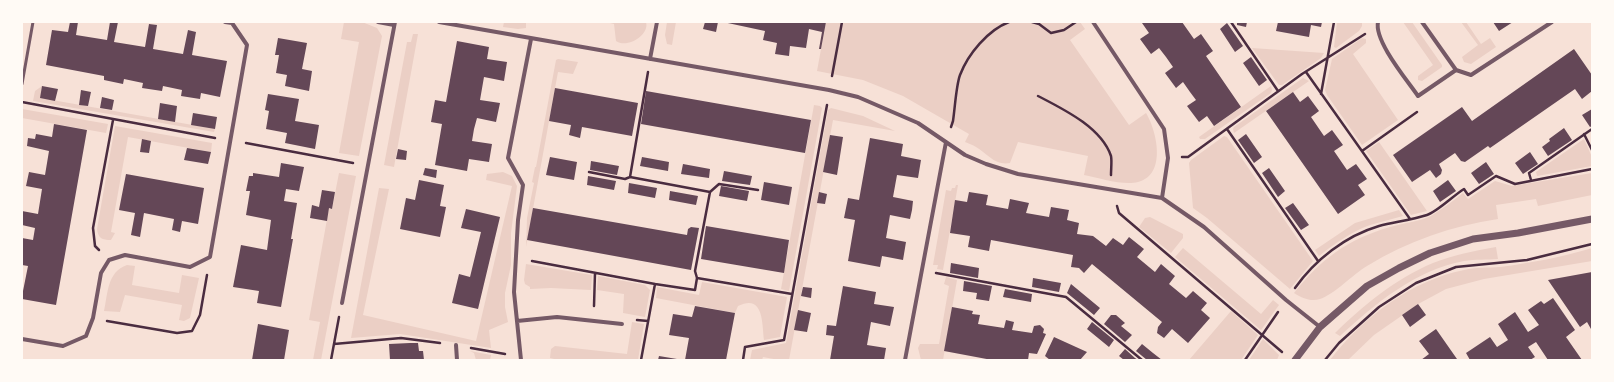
<!DOCTYPE html>
<html>
<head>
<meta charset="utf-8">
<style>
	body { margin:0 }
	#map { position:relative; width:1614px; height:382px; overflow:hidden; background:#f7e1d7; font-family:Merriweather,serif }
	canvas { display:block }
	.frame { position:absolute; inset:0; border:23px solid #fffaf5; pointer-events:none }
</style>
</head>
<body>
<div id="map">
<canvas width="1614" height="382"></canvas>
<div class="frame"></div>
</div>
<script>
const ctx = document.querySelector('canvas').getContext('2d');
ctx.lineJoin = 'round';
function fillPath(path, color) { ctx.fillStyle = color; ctx.fill(path, 'evenodd'); }
function trace(path, color, width, dash) { ctx.strokeStyle = color; ctx.lineWidth = width; ctx.lineCap = dash ? 'butt' : 'round'; ctx.setLineDash(dash || []); ctx.stroke(path); }
fillPath(new Path2D(`
	M344 22H362L377 28 382 36 359 156 339 153 359 42 341 39Z
	M504 22H526V28L518 29 503 27Z
	M606 22H646C650 35 627 49 616 41L614 24Z
	M667 22H676L672 45 667 44 665 35Z
	M826 22H1080L1085 29 1070 40 1129 125 1146 113C1157 131 1167 175 1138 182 1124 186 1099 178 1084 175L1088 156 1018 142 1010 163C995 166 988 154 976 147 973 145 968 143 965 142L969 134 903 96 863 80 817 71Z
	M1337 22H1362V26L1359 31 1336 48 1334 47Z
	M1403 22H1412L1442 65V67L1422 81 1418 80V76L1433 65Z
	M1461 22H1466L1481 44 1490 38 1496 47 1471 64 1464 62 1462 57 1478 45Z
	M413 34H418L394 167 384 165 407 42H411Z
	M1362 38 1366 39V43L1353 54 1398 120 1362 145 1327 95 1325 90 1332 59Z
	M1252 48 1324 53 1321 58 1282 85H1279Z
	M558 59 578 62 573 74 558 72 526 247 527 218 534 183 532 182 535 167H536L556 60Z
	M1303 78 1309 81 1234 133 1233 129 1234 127Z
	M42 86 41 98 215 129 214 132 33 101 35 91Z
	M1271 86 1272 90 1271 93 1205 139H1200L1199 137Z
	M814 105 820 106 822 108 789 291 781 289Z
	M831 108 863 116 895 131 833 120 789 360H779L763 357 762 360H750L752 350 786 343 828 110Z
	M22 109 108 124 106 133 22 118Z
	M115 126 212 143 211 152 128 137 111 232 115 233 111 240C102 240 98 238 97 229Z
	M1224 136 1227 137 1313 261 1290 289 1207 218 1193 208 1189 163 1191 160Z
	M1584 139 1592 157V166L1537 176 1536 172Z
	M1379 142 1427 211 1411 215 1366 151Z
	M503 172 512 176 517 186 511 233V265L505 293V307L508 322 489 330 491 348 400 334 351 338 379 188 389 189 363 315 476 341 512 186 486 180 487 174Z
	M339 173 356 176 321 360H313L320 322 309 320 329 208 332 209Z
	M1592 173V195L1538 206 1536 199 1496 205 1498 219C1452 226 1408 241 1367 266 1352 275 1335 294 1320 299 1311 302 1302 298 1294 293 1321 259 1348 239 1390 227 1403 223 1418 222 1431 216 1442 209 1453 201 1463 193L1468 199 1495 181 1512 186Z
	M956 185H958L943 270 937 269 938 265H933L946 190 951 191 952 188H955Z
	M1399 210 1403 216C1392 219 1381 222 1370 225 1351 232 1334 244 1319 256L1315 250 1355 223Z
	M1150 217 1183 234V238L1171 253 1139 227 1145 218Z
	M1496 247 1498 259C1487 260 1475 259 1464 261 1415 270 1375 304 1340 336L1335 333C1364 305 1395 279 1433 263 1453 255 1474 251 1496 247Z
	M1183 248 1261 314 1273 300 1279 305 1261 330 1175 257Z
	M1592 248V261L1484 279 1446 289 1420 303 1374 335 1348 360H1330C1362 318 1412 280 1464 270 1475 267 1488 268 1500 267 1531 263 1562 257 1592 248Z
	M526 264 592 275 591 290 551 288 530 289V287L525 284 524 280Z
	M127 265 135 266 132 285 179 293 182 275 199 278 190 318 184 321 179 320 182 305 125 295 120 312 104 311C108 293 107 272 127 265Z
	M598 276 645 285 650 290 645 317 623 313 624 294 597 290Z
	M946 277 957 280 943 360H921L918 348 920 344H939L949 286 944 284Z
	M702 282 787 297 780 337 764 340C762 324 764 293 738 306L735 313 656 298 657 287 699 295Z
	M1231 311 1258 335 1241 360H1189Z
	M632 322 644 324 638 360H558L550 358 551 349 555 346 627 354Z
	M1263 339 1279 355 1277 360H1249Z
	M470 351 491 355 490 360H476L474 353Z`), '#ebcfc5');
fillPath(new Path2D(`
	M70 22H78L76 35 107 40 110 22H118L114 42 145 47 149 24 157 25 153 49 183 54 188 30 196 32 192 55 227 61 220 97 201 93 200 99 181 96 182 90 163 86 162 91 142 88 143 83 124 79 123 84 104 80V76L46 65 52 30 68 32Z
	M705 22H718L716 32 703 29Z
	M723 22H826L821 49H819L822 32 809 29 806 48 790 46 789 56 775 54 777 43 763 40 765 31Z
	M1144 22H1182L1194 39 1201 34 1213 51 1206 56 1241 107 1214 126 1207 116 1199 122 1187 106 1196 100 1190 92 1183 82 1176 88 1165 73 1173 67 1166 57 1159 48 1151 54 1140 39 1149 33 1142 23Z
	M1237 22H1247L1246 27 1237 25Z
	M1278 22H1322L1321 27 1311 25 1309 37 1276 31Z
	M1493 22H1513L1499 31Z
	M1227 23 1243 46 1235 52 1220 29Z
	M278 38 307 43 302 69 312 71 309 91 285 86 287 75 276 73 279 55H275Z
	M457 41 489 47 487 59 507 62 504 81 484 77 480 100 500 103 496 122 477 118 474 129 472 141 492 144 489 162 469 159 467 171 435 165 442 124 431 122 435 100 446 102Z
	M1574 49 1592 75V91L1582 99 1575 89 1490 148 1488 146 1465 162 1461 161 1455 153 1439 164 1442 170 1441 174 1436 178 1430 170 1412 182 1393 155 1462 107 1472 121Z
	M1251 57 1267 80 1259 86 1243 63Z
	M42 86 58 89 55 101 40 98Z
	M555 88 638 103 632 136 582 127 580 138 569 135 571 125 549 121Z
	M81 90 91 92 88 106 79 105Z
	M646 91 811 120 805 153 641 124Z
	M1293 92 1300 102 1308 96 1319 111 1311 117 1324 136 1332 130 1343 145 1334 151 1347 170 1356 164 1367 179 1358 185 1365 195 1338 214 1266 111Z
	M268 94 299 99 295 121 319 125 315 149 285 143 287 133 266 129 269 111 265 110Z
	M102 97 114 100 112 110 100 108Z
	M160 103 177 106 175 122 158 119Z
	M1592 109V126L1590 127 1582 115Z
	M193 113 217 117 215 129 191 125Z
	M54 124 87 130 56 305 22 299V291H23L28 266 22 265V238L33 240 35 228 22 225V211L38 214 42 189 26 186 29 172 45 175 49 151 27 146 28 138 35 139 36 134 52 137Z
	M1564 128 1572 140 1548 156 1542 147 1550 141 1549 139Z
	M1246 134 1262 157 1254 163 1238 140Z
	M830 135 843 137 837 175 823 172Z
	M870 138 903 144 901 156 921 160 918 178 897 175 893 197 913 201 912 210 910 219 890 215 886 238 906 242 903 260 882 256 880 267 848 261 855 220 844 218 848 198 859 200Z
	M142 139 151 141 149 153 140 152Z
	M187 148 211 152 208 164 184 160Z
	M398 149 407 151 406 160 396 159Z
	M1530 152 1538 164 1523 174 1515 163Z
	M550 157 577 162 574 180 546 175Z
	M642 157 669 162 668 171 640 166Z
	M591 161 619 166 617 175 590 170Z
	M1486 162 1494 174 1479 184 1471 173Z
	M281 163 304 167 299 191 286 189 284 201 297 203 291 239H293L281 307 257 303 259 291 233 287 241 245 267 250 271 220 246 215 250 191H246L249 176H253V173L279 177Z
	M683 164 710 169 709 178 681 174Z
	M425 168 437 170 436 178 423 175Z
	M1269 168 1285 191 1278 197 1262 173Z
	M724 171 752 176 750 185 722 181Z
	M126 174 204 188 198 224 182 221 180 232 172 230 174 219 144 213 140 237 131 235 135 213 119 210Z
	M588 176 616 181 614 190 587 185Z
	M419 180 444 185 440 206 446 207 440 237 400 229 406 198 415 200Z
	M1448 180 1456 191 1440 202 1433 191Z
	M764 182 792 187 789 205 761 200Z
	M629 183 657 188 655 198 628 193Z
	M721 186 749 191 747 201 719 196Z
	M322 190 335 192 332 209 329 208 327 221 310 218 312 205 319 207Z
	M670 191 698 196 696 205 669 200Z
	M819 192 827 194 825 204 817 203Z
	M969 192 988 195 986 205 1008 209 1010 199 1029 203 1026 213 1049 217 1051 207 1069 210 1067 220 1079 223 1077 234 1093 236 1106 246 1113 238 1123 245 1129 237 1144 249 1137 257 1155 272 1161 264 1175 276 1169 284 1186 298 1193 291 1207 303 1201 310 1210 318 1188 343 1172 329 1164 338 1157 333 1158 327 1162 322 1092 264 1084 273 1079 268 1071 267 1073 255 991 240 989 251 968 247 970 236 950 233 955 200 967 202Z
	M1293 203 1309 225 1301 230 1285 208Z
	M533 208 687 235 688 229 691 227 699 228 691 270 527 240Z
	M466 209 500 217 478 309 452 303 459 274 470 277 481 232 461 228Z
	M706 226 789 240 784 273 701 259Z
	M951 263 979 268 978 278 950 273Z
	M1592 272V328L1591 329 1587 322 1580 327 1548 280Z
	M1033 278 1061 283 1059 292 1032 287Z
	M964 281 992 286 989 301 976 299 977 293 963 291Z
	M1071 284 1100 308 1094 315 1067 293Z
	M843 286 876 292 874 304 894 307 890 326 871 322 867 345 886 348 884 360H830L834 336 826 335 827 325 836 326Z
	M803 287 812 288 811 298 801 296Z
	M1005 289 1032 294 1031 302 1003 297Z
	M1553 298 1575 330 1566 337 1582 360H1548L1536 342 1528 347 1535 357 1530 360H1470L1466 353 1490 337 1497 347 1508 340 1498 324 1515 312 1528 332 1539 325 1528 310 1541 301 1544 304Z
	M1418 304 1426 315 1410 327 1402 315Z
	M695 306 735 313 726 360H685L689 338 669 335 673 314 692 317Z
	M952 307 973 311 972 314 980 315 978 324 1004 328 1006 320 1014 322 1012 330 1032 333 1034 326 1040 325 1044 329 1043 333 1046 334 1037 354 1029 353 1028 360H992L944 351Z
	M798 310 811 313 807 332 794 330Z
	M1111 315H1116L1125 323 1121 326 1132 335 1125 342 1104 324Z
	M1092 322 1114 340 1109 347 1087 329Z
	M258 324 289 330 284 360H252Z
	M1436 329 1457 359 1455 360H1421L1429 354 1419 341Z
	M1054 337 1087 352 1080 360H1050L1045 356Z
	M410 343H418L419 351H423L424 360H390L389 344Z
	M1142 344 1153 353 1162 360H1147L1136 351Z
	M1125 349 1135 358 1138 360H1124L1119 356Z
	M659 356 677 359V360H658Z`), '#644757');
trace(new Path2D(`
	M1032 22 1039 24 1051 33 1064 30 1076 22
	M1231 22 1278 91
	M648 72 630 177 710 192 695 271 697 278
	M1306 72 1410 219
	M832 76 842 22
	M1321 94 1334 22
	M1038 96C1063 109 1101 127 1111 156 1112 161 1111 169 1111 175
	M22 102 215 138
	M951 127 953 121C955 108 956 86 960 75 968 54 988 30 1009 22
	M1227 129 1318 261
	M1584 134 1592 150
	M246 143 353 163
	M1362 151 1417 112
	M1182 157H1188L1302 74 1365 34
	M589 172 625 179 630 177
	M1531 180 1529 173 1592 129
	M710 192 719 184 758 190
	M1117 206 1119 213 1282 352
	M99 250 95 246 93 228 113 120
	M532 261 655 284
	M936 273 1066 297 1142 360
	M1295 288C1315 260 1345 236 1379 226 1395 222 1411 220 1427 215 1437 212 1454 195 1464 189L1468 195 1496 176 1515 184 1592 169
	M594 306 595 273
	M637 320 648 321
	M107 321 177 333 192 331 200 315 207 275
	M334 344 401 338 440 343
	M471 348 505 354
	M331 360 339 317
	M641 360 655 284 695 290 697 278 792 294
	M743 360 745 347 784 340 827 105
	M1245 360 1278 312
	M1325 360 1339 343 1379 307 1416 283 1456 267 1527 260 1592 244`), '#4a2c40', 2.5);
trace(new Path2D(`
	M22 84 33 22`), '#755966', 3);
trace(new Path2D(`
	M378 22 394 25
	M439 22 829 90 858 97 918 123 965 155 986 164 1018 174 1162 198 1204 227 1286 300 1320 327
	M1093 22 1164 129 1168 158 1162 198
	M1378 22C1374 41 1407 80 1418 96L1456 70
	M1422 22 1456 70 1471 75 1552 22
	M650 59 657 22
	M342 303 395 22
	M517 321 557 317 622 324
	M22 339 63 346 86 336 93 318 101 273 109 260 125 255 190 267 210 257 247 45 232 23 225 22
	M456 345 457 360
	M521 360 514 292 518 220 523 185 508 158 531 39
	M905 360 946 142`), '#755966', 4);
trace(new Path2D(`
	M1295 360 1320 327 1367 286 1399 268 1430 253 1473 239 1518 233 1592 219`), '#755966', 7);
</script>
</body>
</html>
